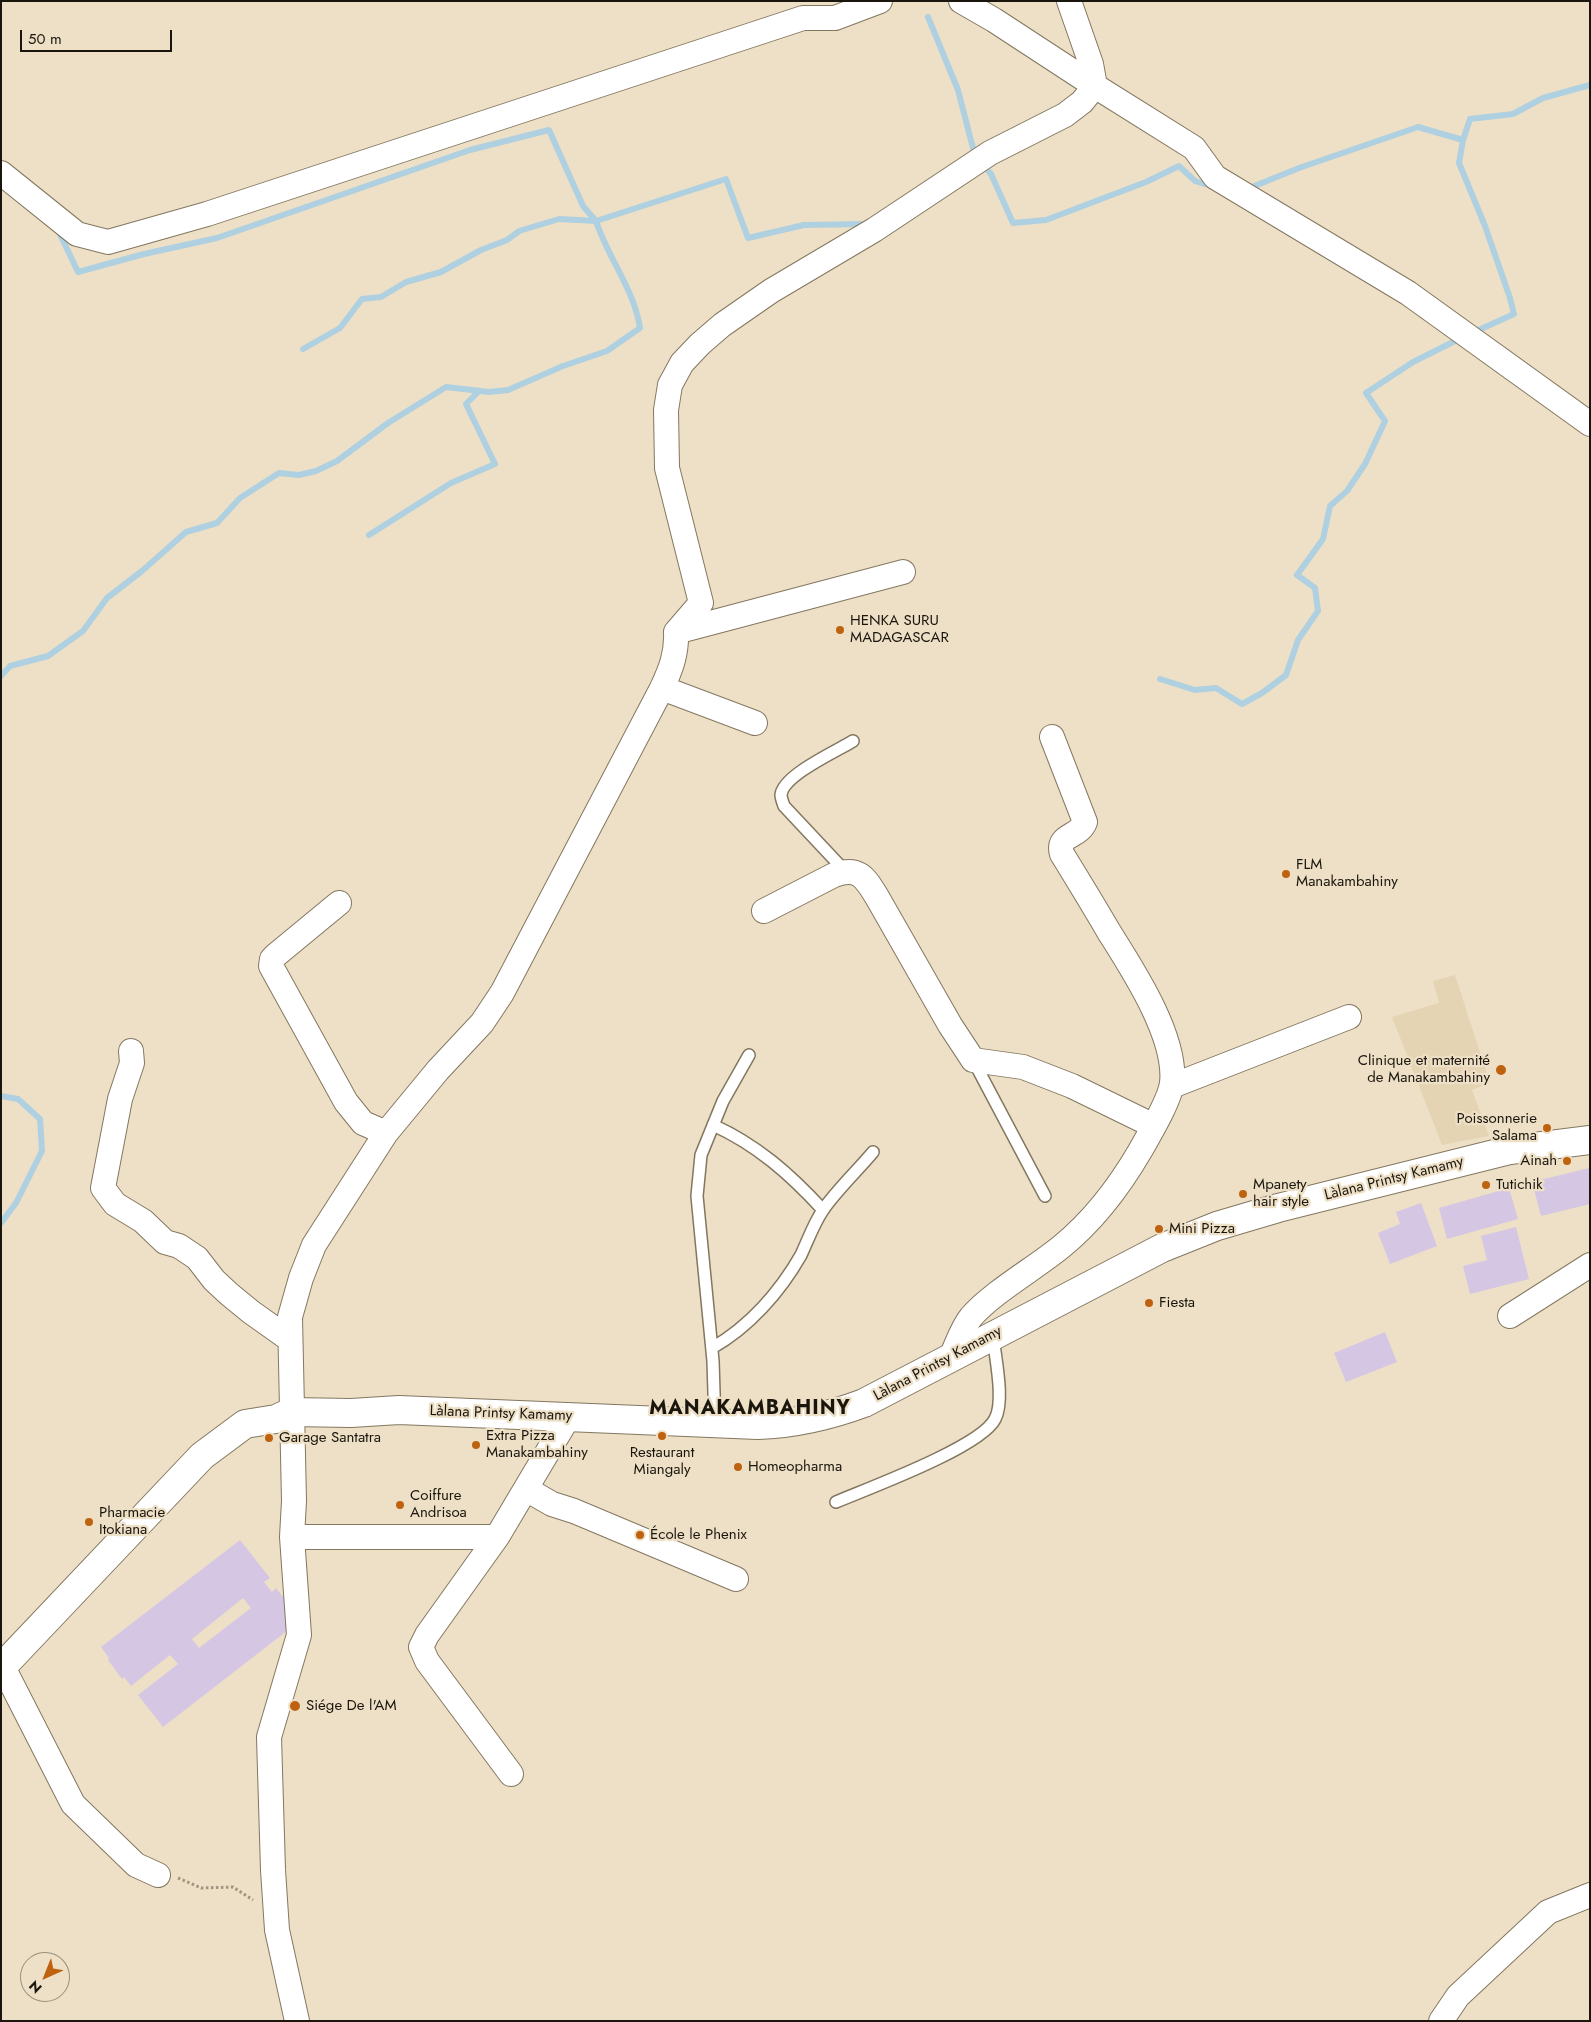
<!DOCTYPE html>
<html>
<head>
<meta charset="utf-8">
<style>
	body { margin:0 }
	#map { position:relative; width:1591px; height:2022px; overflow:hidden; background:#eee0c6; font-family:Jost,sans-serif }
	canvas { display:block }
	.frame { position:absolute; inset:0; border:2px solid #1b160d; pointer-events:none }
	.north { position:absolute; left:20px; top:1952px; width:50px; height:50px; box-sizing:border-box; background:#eee0c6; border:1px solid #9a8f7c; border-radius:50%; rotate:224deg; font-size:14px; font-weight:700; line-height:20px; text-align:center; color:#1b160d }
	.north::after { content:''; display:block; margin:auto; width:18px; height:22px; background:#be6210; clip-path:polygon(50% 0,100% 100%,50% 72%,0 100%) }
	.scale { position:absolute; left:20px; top:30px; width:152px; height:22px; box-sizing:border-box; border:2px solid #1b160d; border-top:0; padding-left:6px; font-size:15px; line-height:18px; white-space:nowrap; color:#1b160d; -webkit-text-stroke:4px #eee0c6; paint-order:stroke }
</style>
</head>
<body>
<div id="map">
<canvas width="1591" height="2022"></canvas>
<div class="frame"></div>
<div class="north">N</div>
<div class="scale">50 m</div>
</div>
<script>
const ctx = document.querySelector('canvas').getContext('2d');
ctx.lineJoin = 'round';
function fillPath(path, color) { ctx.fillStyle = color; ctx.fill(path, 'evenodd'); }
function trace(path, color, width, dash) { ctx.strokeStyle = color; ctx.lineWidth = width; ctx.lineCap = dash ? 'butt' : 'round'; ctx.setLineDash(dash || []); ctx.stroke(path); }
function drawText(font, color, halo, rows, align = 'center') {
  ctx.font = font + ' Jost,sans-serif'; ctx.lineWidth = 4.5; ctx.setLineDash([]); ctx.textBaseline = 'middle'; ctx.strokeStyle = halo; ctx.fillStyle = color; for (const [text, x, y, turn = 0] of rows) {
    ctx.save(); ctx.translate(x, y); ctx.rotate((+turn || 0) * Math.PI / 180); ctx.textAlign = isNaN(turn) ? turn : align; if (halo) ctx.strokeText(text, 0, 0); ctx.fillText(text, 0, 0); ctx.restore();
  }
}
fillPath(new Path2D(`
	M1455 975 1490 1083 1472 1090 1489 1136 1442 1145 1392 1017 1439 1003 1433 981Z`), '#e5d4b4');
trace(new Path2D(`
	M928 17 958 90 975 156
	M1463 140 1459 163 1485 226 1510 298 1514 314 1472 333
	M981 163 991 174 1013 223 1046 220 1146 182 1179 166 1195 181 1214 187
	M1247 189 1299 168 1418 127 1463 140 1470 119 1513 114 1543 98 1590 85
	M58 230 78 272 144 254 217 238 470 150 549 130 583 206 596 221
	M303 349 340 328 362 299 381 297 406 282 441 272 481 250 507 240 519 231 559 219 596 221
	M369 535 451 483 495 464 466 404 479 391
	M1 676 10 666 48 656 83 631 107 598 142 571 186 532 217 523 240 498 279 473 299 475 316 471 337 461 388 423 446 387 489 392 508 390 563 366 607 351 640 328C634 289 608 258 596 221L726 179 748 238 804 225 867 224
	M1160 679 1195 690 1216 688 1242 704 1262 693 1286 675 1298 640 1318 611 1315 588 1297 575 1323 539 1330 506 1347 491 1365 464 1385 421 1366 393 1413 362 1461 338
	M1 1096 18 1099 40 1119 42 1151 16 1203 1 1223`), '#aed0e0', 6);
fillPath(new Path2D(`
	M1589 1168 1590 1204 1541 1216 1532 1182Z
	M1509 1188 1518 1219 1447 1239 1439 1208Z
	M1421 1203 1437 1246 1390 1264 1378 1233 1400 1224 1396 1212Z
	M1516 1227 1529 1279 1470 1294 1463 1266 1487 1260 1481 1236Z
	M1385 1332 1397 1362 1346 1382 1334 1353Z
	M240 1540 270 1578 264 1582 272 1592 276 1588 301 1620 163 1727 138 1695 178 1664 170 1655 131 1686 124 1677 122 1679 108 1660 109 1658 101 1647ZM243 1598 251 1608 199 1648 192 1639Z`), '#d5c6e3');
const lane = new Path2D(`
	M845 871 784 806C783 803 781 798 781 795 783 775 837 751 853 741
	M973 1060 1045 1196
	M713 1125C757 1145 790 1174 823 1210
	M712 1348C749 1327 780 1292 801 1255 808 1240 814 1223 823 1210 836 1191 858 1170 873 1152
	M715 1424 713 1361 697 1196 701 1155 723 1101 749 1055
	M836 1502C869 1488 981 1447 995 1419 1005 1401 995 1357 993 1336`);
const street = new Path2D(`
	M961 1 994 20 1095 86 1194 148 1215 177 1408 293 1590 424
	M1 173 77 234 108 242 207 214 803 18H835L880 1
	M676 632 903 572
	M755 723 662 688C671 669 677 653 676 632L701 603 667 468 666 410 670 385 682 363 700 344 722 325 771 291 874 230 990 153 1065 115 1082 102 1095 86 1091 64 1069 1
	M339 903 276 955 272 959 271 966 346 1102 363 1123 386 1133 438 1070 482 1023 502 993 662 688
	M764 911 834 875C858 866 865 877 877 897L950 1025 973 1060 1023 1067 1072 1086 1154 1126
	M131 1051 132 1063 120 1099 103 1188 115 1204 143 1221 165 1242 179 1246 197 1258 214 1280 229 1294 251 1312 289 1339
	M1172 1086 1349 1017
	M1510 1316 1590 1265
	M951 1357C957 1344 962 1328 971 1317 993 1292 1034 1269 1061 1247 1093 1221 1119 1187 1140 1151 1149 1135 1170 1100 1172 1083 1177 1037 1133 970 1109 932 1094 906 1078 880 1062 854 1056 834 1079 838 1085 822L1052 737
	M526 1489 552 1504 574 1511 736 1579
	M292 1537H497L427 1635 421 1647 427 1661 511 1774
	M497 1537 569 1416
	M3 1667 73 1804 136 1865 158 1875
	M297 2021 277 1930 273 1870 269 1737 299 1635 292 1537 294 1501 290 1317 301 1278 314 1245 386 1133
	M1441 2021 1458 1996 1548 1912 1590 1895`);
const secondary = new Path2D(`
	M1 1668 202 1456 245 1424 276 1419 291 1412 351 1413 399 1410 758 1425C795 1424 829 1416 864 1403L1162 1248 1217 1226 1278 1208 1510 1150 1590 1140`);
trace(lane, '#837760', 14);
trace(street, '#837760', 26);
trace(secondary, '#837760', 30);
trace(new Path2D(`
	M178 1878 201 1888 233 1887 253 1900`), '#a09582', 3, [2.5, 2.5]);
trace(lane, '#fff', 11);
trace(street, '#fff', 24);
trace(secondary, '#fff', 28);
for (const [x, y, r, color] of [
	[840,630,5,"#be6210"],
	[1286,874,5,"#be6210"],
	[1501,1070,6,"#be6210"],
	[1547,1128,5,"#be6210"],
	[1567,1161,5,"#be6210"],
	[1486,1185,5,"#be6210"],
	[1243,1194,5,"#be6210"],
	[1159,1229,5,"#be6210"],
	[1149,1303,5,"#be6210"],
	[662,1436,5,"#be6210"],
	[269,1438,5,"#be6210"],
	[476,1445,5,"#be6210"],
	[738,1467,5,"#be6210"],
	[400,1505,5,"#be6210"],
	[89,1522,5,"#be6210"],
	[640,1535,5,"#be6210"],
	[295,1706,6,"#be6210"]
]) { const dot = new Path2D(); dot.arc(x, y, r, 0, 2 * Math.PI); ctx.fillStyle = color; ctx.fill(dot); trace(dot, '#eee0c6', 2); }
drawText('15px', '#1b160d', '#eee0c6', [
	["HENKA SURU",850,621],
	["MADAGASCAR",850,638],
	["FLM",1296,865],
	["Manakambahiny",1296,882],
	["Clinique et maternité",1490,1061,"right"],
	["de Manakambahiny",1490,1078,"right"],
	["Poissonnerie",1537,1119,"right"],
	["Salama",1537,1136,"right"],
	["Ainah",1557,1161,"right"],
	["Mpanety",1253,1185],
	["hair style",1253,1202],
	["Tutichik",1496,1185],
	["Mini Pizza",1169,1229],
	["Fiesta",1159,1303],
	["Extra Pizza",486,1436],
	["Manakambahiny",486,1453],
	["Garage Santatra",279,1438],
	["Restaurant",662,1453,"center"],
	["Miangaly",662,1470,"center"],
	["Homeopharma",748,1467],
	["Coiffure",410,1496],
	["Andrisoa",410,1513],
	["Pharmacie",99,1513],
	["Itokiana",99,1530],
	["École le Phenix",650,1535],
	["Siége De l'AM",306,1706]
], 'left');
drawText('15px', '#1b160d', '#eee0c6', [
	["Làlana Printsy Kamamy",1394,1179,-14],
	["Làlana Printsy Kamamy",938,1364,-28],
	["Làlana Printsy Kamamy",501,1414,2]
]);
ctx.letterSpacing = '1px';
drawText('bold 20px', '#1b160d', '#eee0c6', [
	["MANAKAMBAHINY",750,1409]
]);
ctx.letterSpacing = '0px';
</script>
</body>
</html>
